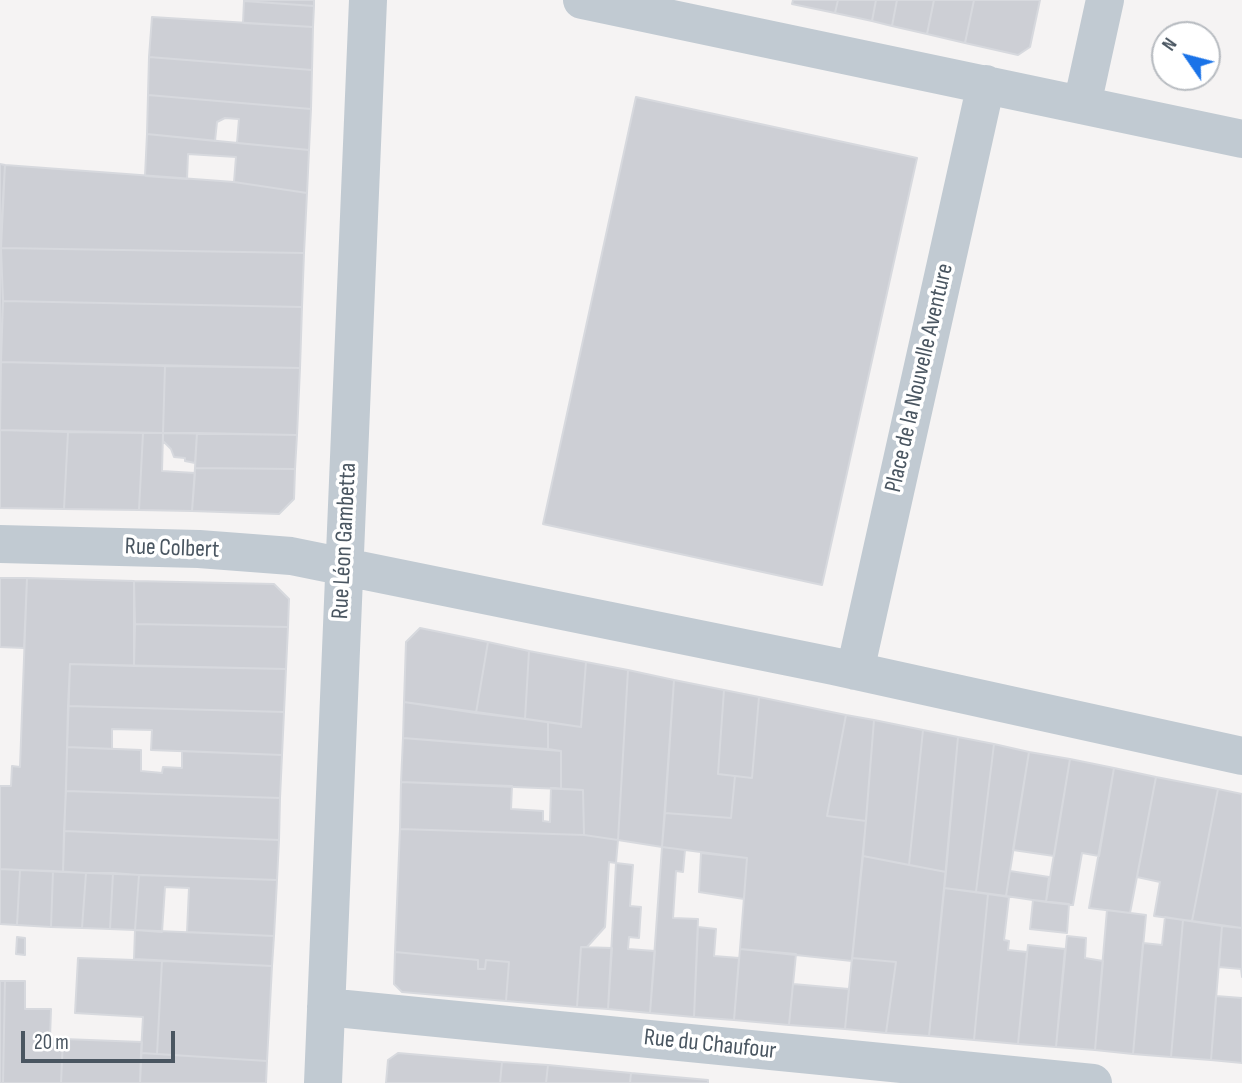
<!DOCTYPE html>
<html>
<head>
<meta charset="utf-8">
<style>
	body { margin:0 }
	#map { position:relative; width:1242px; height:1083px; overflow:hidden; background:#f5f3f3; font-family:"Sofia Sans Condensed",sans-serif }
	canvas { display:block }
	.north { position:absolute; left:1151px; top:21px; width:70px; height:70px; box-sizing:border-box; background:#fff; border:2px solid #b7bbc0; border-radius:50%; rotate:305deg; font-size:19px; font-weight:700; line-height:28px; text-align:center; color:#4a5661 }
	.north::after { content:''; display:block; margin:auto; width:24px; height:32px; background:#1a73e8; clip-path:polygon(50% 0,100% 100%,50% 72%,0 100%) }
	.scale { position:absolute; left:21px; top:1031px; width:154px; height:32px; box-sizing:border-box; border:4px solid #4a5661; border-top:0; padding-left:9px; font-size:21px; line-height:24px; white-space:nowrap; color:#4a5661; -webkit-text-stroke:5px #fff; paint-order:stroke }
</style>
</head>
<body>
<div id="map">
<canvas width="1242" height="1083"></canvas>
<div class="north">N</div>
<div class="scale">20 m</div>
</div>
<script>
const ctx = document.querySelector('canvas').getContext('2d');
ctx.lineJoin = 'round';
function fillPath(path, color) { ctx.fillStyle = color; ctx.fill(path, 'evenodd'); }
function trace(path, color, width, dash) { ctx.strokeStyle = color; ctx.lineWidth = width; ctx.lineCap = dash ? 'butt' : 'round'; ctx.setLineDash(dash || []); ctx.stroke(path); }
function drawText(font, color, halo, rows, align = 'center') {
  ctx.font = font + ' "Sofia Sans Condensed",sans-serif'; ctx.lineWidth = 7; ctx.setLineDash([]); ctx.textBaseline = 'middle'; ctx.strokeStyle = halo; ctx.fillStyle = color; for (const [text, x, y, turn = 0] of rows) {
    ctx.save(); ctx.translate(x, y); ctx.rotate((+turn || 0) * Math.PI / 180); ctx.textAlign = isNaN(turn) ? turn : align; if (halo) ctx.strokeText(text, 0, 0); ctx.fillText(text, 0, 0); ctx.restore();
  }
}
const building = new Path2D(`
	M314 0V6L244 1V0Z
	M793 0H838L835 13 792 4Z
	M838 0H876L872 21 835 13Z
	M876 0H897L892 26 872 21Z
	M897 0H934L927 34 892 26Z
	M934 0H974L965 43 927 34Z
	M974 0H1040L1030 47 1018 55 965 43Z
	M244 1 314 6 313 27 243 23Z
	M152 17 313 27 312 70 149 57Z
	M149 57 312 70 311 109 148 95Z
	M148 95 311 109 309 150 237 143 239 119 225 118 217 122 215 141 147 134Z
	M636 97 917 158 822 585 543 524Z
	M147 134 309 150 307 193 234 182 236 157 188 154 187 179 145 176Z
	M0 164 5 165 0 249Z
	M5 165 234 182 307 193 304 253 1 248Z
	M1 248 304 253 302 307 3 301Z
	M1 248 3 301 0 371V249Z
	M3 301 302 307 300 368 1 362Z
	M1 362 165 366 163 433 0 430Z
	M165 366 300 368 297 435 163 433Z
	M0 430 68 432 64 509 0 508Z
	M68 432 143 433 139 510 64 509Z
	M143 433H163L162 471 195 473 192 511 139 510Z
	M163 433H197L195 463 185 461V458L174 457 171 449 163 441Z
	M197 433 297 435 295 469 195 468Z
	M195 468 295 469 294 499 279 514 192 511Z
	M0 578H27L24 648 0 647Z
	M27 578 134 581V666L70 664 63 872 0 869V786H11L12 766 20 767Z
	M134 581 274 584 289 599 288 627 135 624Z
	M135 624 288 627 286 669 134 666Z
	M420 628 488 642 476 713 404 702 406 642Z
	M488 642 529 651 525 719 476 713Z
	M529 651 586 662 581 727 525 719Z
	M586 662 628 670 618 840 584 835 583 790 561 789V751L548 749V722L581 727Z
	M70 664 286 669 284 712 68 706Z
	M628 670 674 680 662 847 618 840Z
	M674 680 724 690 718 774 735 776 731 818 665 813Z
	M724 690 759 697 752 778 718 774Z
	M759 697 846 715 827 816 866 821 852 961 740 949 747 858 662 847 665 813 731 818 735 776 752 778Z
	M404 702 548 722V749L403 738Z
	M68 706 284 712 282 755 151 750 152 730 112 729V749L67 747Z
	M846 715 874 720 866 821 827 816Z
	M874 720 923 730 909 865 863 856Z
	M923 730 958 737 946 872 909 865Z
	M958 737 994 744 976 892 944 888Z
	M403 738 561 751V789L401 782Z
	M994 744 1029 752 1006 896 976 892Z
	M67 747 141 750V771L162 773 163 767 182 768V751L282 755 280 798 66 791Z
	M1029 752 1070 759 1054 856 1013 850Z
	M1070 759 1114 768 1099 856 1082 853 1073 905 1046 902Z
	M1114 768 1156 777 1130 913 1089 908Z
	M1156 777 1218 789 1192 921 1154 916 1160 882 1137 877Z
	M401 782 512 786 511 809 543 811V821L550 822 551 788 583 790 584 835 400 829Z
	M1218 789 1242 794V928L1192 921Z
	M66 791 280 798 279 840 64 831Z
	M400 829 584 835 618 840 616 863 609 862 605 927 587 947H581L577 1007 506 1001 509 962 486 960 485 969H478V960L395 952Z
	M64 831 279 840 277 880 63 872Z
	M662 847 685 850 683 872 676 871 673 918 698 919 694 1017 650 1013Z
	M701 853 747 858 744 899 699 892Z
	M863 856 946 872 929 1036 886 1033 896 962 852 958Z
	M616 863 633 865 630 906 641 907 639 938 629 937 628 949 655 951 650 1013 608 1009Z
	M0 869 20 870 17 925 0 924Z
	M20 870 53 871 51 927 17 925Z
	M53 871 86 873 82 928 51 927Z
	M1010 871 1049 877 1046 902 1006 896Z
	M86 873H113L110 929 82 928Z
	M113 873 139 875 135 930 110 929Z
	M139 875 277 880 274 936 187 932 189 888 165 887 162 932 135 930Z
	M944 888 988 894 974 1040 929 1036Z
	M988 894 1009 897 1004 940 1009 941 1008 950 1027 952 1018 1044 974 1040Z
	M1033 900 1069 904 1067 933 1030 929Z
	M1107 910 1146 915 1133 1054 1095 1050Z
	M1165 917 1183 920 1171 1057 1133 1054 1143 943 1162 945Z
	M1183 920 1222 926 1211 1060 1171 1057Z
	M1222 926 1242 928V977L1241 969 1219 967Z
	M698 927 716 929 714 956 739 958 734 1020 694 1017Z
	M135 930 274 936 272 966 134 959Z
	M1067 936 1086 938 1085 958 1103 961 1095 1050 1056 1047Z
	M17 937 25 938V955L16 954Z
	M1028 945 1065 949 1056 1047 1018 1044Z
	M581 947 612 948 608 1009 577 1007Z
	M740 949 796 954 789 1025 734 1020Z
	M395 952 478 960V969H485L486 960 509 962 506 1001 402 992 394 984Z
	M78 958 162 961 157 1054 141 1053 143 1017 75 1013Z
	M852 958 896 962 886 1033 845 1029Z
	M162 961 272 966 267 1061 157 1054Z
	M0 981H5L3 1083H0Z
	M5 981H25V1009H51L50 1038 63 1039 61 1083H3Z
	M793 984 849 989 845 1029 789 1025Z
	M1216 996 1242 998V1063L1211 1060Z
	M63 1039 142 1042 140 1083H61Z
	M141 1053 267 1061 266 1083H140Z
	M398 1053 502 1062 500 1083H386L388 1060Z
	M502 1062 548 1065 546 1083H500Z
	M548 1065 631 1073 630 1083H546Z
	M631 1073 708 1080V1083H630Z`);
fillPath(building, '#cdcfd5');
trace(building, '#d7d9de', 2);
trace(new Path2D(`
	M582 0 1242 139
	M1082 105 1105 0
	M0 544 199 549 291 556 833 666 1242 756
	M855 671 986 84
	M326 1007 1093 1083
	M323 1083 368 0`), '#c1cad2', 38);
drawText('24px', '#4a5661', '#fff', [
	["Place de la Nouvelle Aventure",920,378,-77],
	["Rue Léon Gambetta",345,541,-87],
	["Rue Colbert",172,549,2],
	["Rue du Chaufour",710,1045,6]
]);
</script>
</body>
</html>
